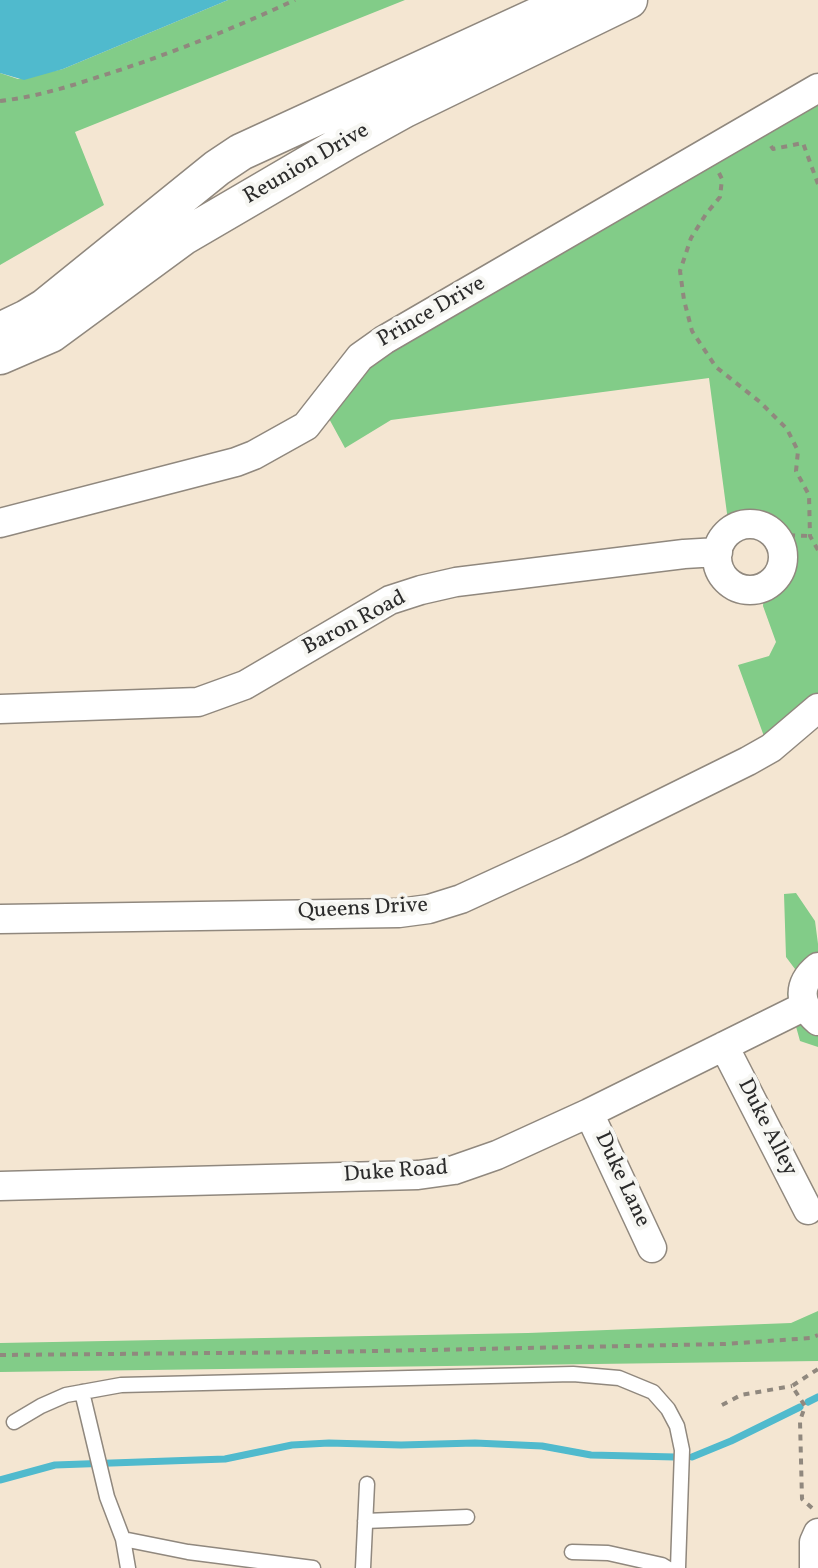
<!DOCTYPE html>
<html>
<head>
<meta charset="utf-8">
<style>
	body { margin:0 }
	canvas { display:block; background:#f4e6d2 }
</style>
</head>
<body>
<canvas width="818" height="1568"></canvas>
<script>
const ctx = document.querySelector('canvas').getContext('2d');
ctx.lineJoin = 'round';
function fillPath(path, color) { ctx.fillStyle = color; ctx.fill(path, 'evenodd'); }
function trace(path, color, width, dash) { ctx.strokeStyle = color; ctx.lineWidth = width; ctx.lineCap = dash ? 'butt' : 'round'; ctx.setLineDash(dash || []); ctx.stroke(path); }
function drawText(font, color, halo, rows, align = 'center') {
  ctx.font = font + ' Vollkorn,serif'; ctx.lineWidth = 8; ctx.setLineDash([]); ctx.textBaseline = 'middle'; ctx.strokeStyle = halo; ctx.fillStyle = color; for (const [text, x, y, turn = 0] of rows) {
    ctx.save(); ctx.translate(x, y); ctx.rotate((+turn || 0) * Math.PI / 180); ctx.textAlign = isNaN(turn) ? turn : align; if (halo) ctx.strokeText(text, 0, 0); ctx.fillText(text, 0, 0); ctx.restore();
  }
}
fillPath(new Path2D(`
	M228 0H405L75 132 104 205 0 265V73L18 79 63 69Z
	M818 102V693L794 716 765 739 738 665 769 656 776 642 763 606 764 595C814 569 785 504 733 524L728 521 709 378 391 420 345 448 327 415 371 361Z
	M796 893 815 921 818 944V1047L800 1041 787 994 795 969 786 957 784 894Z
	M818 1311V1361L0 1372V1343L528 1333 791 1323Z`), '#82cc88');
fillPath(new Path2D(`
	M0 0H228L63 69 24 80 0 73Z`), '#50bacd');
trace(new Path2D(`
	M808 1402 818 1397
	M692 1457 731 1441 800 1407
	M0 1480 55 1465 225 1459 292 1445 329 1443 401 1445 475 1443 542 1446 591 1455 675 1457`), '#50bacd', 7);
const service = new Path2D(`
	M82 1392 107 1497 123 1539 128 1568
	M14 1422 41 1406 66 1395 121 1385 573 1374 619 1378 653 1392 668 1409 677 1426 682 1450 678 1568
	M365 1521 467 1517
	M123 1539 188 1552 313 1568
	M572 1552 608 1553 662 1565 667 1568
	M363 1568 367 1484`);
const minor = new Path2D(`
	M0 523 236 462 254 455 306 426 360 357 384 340 818 88
	M717 557a33 33 0 1 1 66 0a33 33 0 1 1-66 0Z
	M0 709 198 702 245 685 390 600 421 590 456 582 684 554 718 552
	M0 919 399 913 429 909 461 899 570 849 748 761 771 748 818 708
	M818 967C797 984 798 1004 818 1021
	M724 1046 808 1210
	M589 1113 652 1248
	M0 1186 418 1175 454 1170 497 1155 589 1113 805 1006
	M814 1568V1542L818 1533`);
const tertiary = new Path2D(`
	M0 331 27 318 45 307 217 168 241 152 572 0
	M0 356 51 334 183 237 349 140 405 109 629 0`);
trace(service, '#90887e', 17);
trace(minor, '#90887e', 31);
trace(tertiary, '#90887e', 39);
trace(new Path2D(`
	M0 101C35 97 68 87 101 76 168 55 232 29 295 0
	M771 146 773 149 803 143 818 184
	M719 173 722 179 720 197 706 214 691 238 680 271 684 300 692 331 716 367 760 402 787 429 798 451 796 471 809 495 810 536 818 550
	M778 539 786 535 810 536
	M0 1355 326 1352 725 1344 811 1338 818 1335
	M722 1405 741 1395 792 1386
	M812 1508 802 1499 800 1421 805 1406 792 1386 818 1369`), '#90887e', 4, [6, 6]);
trace(service, '#fff', 14);
trace(minor, '#fff', 28);
trace(tertiary, '#fff', 36);
drawText('22px', '#2b2b2b', '#f6f6f2', [
	["Reunion Drive",307,165,-30],
	["Prince Drive",432,313,-30],
	["Baron Road",355,624,-28],
	["Queens Drive",363,910,-3],
	["Duke Alley",766,1128,63],
	["Duke Road",396,1173,-4],
	["Duke Lane",621,1180,65]
]);
</script>
</body>
</html>
